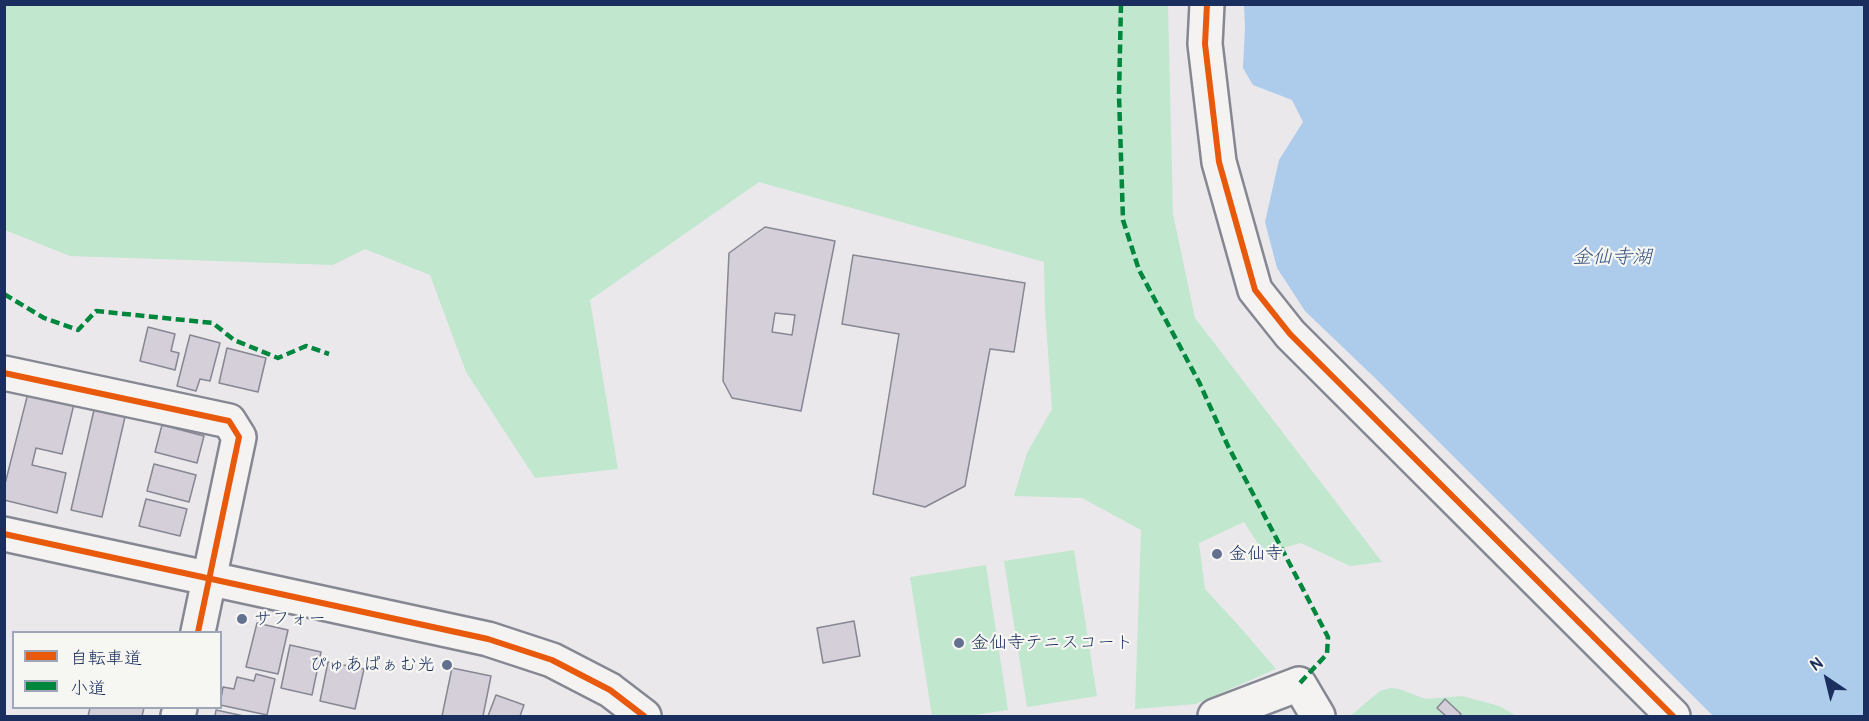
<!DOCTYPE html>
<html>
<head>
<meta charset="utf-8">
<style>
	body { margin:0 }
	#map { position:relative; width:1869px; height:721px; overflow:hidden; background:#ebe8ec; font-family:Pangolin,"Klee One",sans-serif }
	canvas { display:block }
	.frame { position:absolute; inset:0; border:6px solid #1b2f5e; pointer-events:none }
	.legend { position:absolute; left:12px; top:631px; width:210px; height:78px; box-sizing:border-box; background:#f6f6f2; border:2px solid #9ea6b7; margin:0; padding:8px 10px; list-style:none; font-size:18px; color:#1b2f5e }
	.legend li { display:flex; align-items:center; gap:12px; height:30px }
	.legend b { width:30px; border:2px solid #9ea6b7 }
	.north { position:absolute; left:1797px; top:649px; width:60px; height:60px; -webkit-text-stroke:4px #f6f6f2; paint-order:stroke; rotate:325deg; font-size:16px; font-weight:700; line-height:24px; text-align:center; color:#1b2f5e }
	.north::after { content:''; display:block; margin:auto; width:21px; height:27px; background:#1b2f5e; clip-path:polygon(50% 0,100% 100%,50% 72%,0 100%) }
</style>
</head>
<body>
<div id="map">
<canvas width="1869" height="721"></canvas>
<div class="frame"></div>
<ul class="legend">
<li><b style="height:8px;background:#e8590c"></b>自転車道</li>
<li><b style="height:8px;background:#00873e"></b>小道</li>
</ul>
<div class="north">N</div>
</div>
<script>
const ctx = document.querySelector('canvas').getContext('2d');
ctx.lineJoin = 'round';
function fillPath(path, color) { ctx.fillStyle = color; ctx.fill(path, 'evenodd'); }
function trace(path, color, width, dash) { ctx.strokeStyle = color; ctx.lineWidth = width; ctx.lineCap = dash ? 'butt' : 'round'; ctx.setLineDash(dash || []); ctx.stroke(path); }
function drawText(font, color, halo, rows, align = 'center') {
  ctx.font = font + ' Pangolin,"Klee One",sans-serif'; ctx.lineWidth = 4.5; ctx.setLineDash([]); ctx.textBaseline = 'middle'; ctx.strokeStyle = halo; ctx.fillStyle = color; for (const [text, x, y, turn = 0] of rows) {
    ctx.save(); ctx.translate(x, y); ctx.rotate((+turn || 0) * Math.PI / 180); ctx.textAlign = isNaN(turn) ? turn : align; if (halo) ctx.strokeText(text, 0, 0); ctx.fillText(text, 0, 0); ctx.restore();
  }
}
fillPath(new Path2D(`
	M4 5H1168L1173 214 1195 318 1382 562 1350 566 1301 543 1264 553 1244 522 1199 543 1205 589 1240 627 1276 669 1196 704 1135 709 1141 530 1082 498 1014 496 1027 453 1052 409 1045 310 1044 262 759 182 590 300 618 469 535 478 466 372 430 275 365 249 333 265 70 256 5 230Z
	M1074 550 1097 696 1027 707 1004 561Z
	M986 565 1008 710 968 716H932L910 577Z
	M1390 688 1399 689 1426 699 1462 696 1499 706 1517 716H1350L1380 691Z`), '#c1e7ce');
fillPath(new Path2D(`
	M1244 5H1864V716H1713L1375 378 1305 311 1277 268 1265 222 1279 160 1303 122 1292 100 1253 85 1243 68 1245 27Z`), '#adcbeb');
const building = new Path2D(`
	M765 227 835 241 801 411 732 398 723 381 729 253ZM775 313 795 315 792 335 772 332Z
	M853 255 1025 283 1014 352 990 349 965 486 925 507 873 494 899 334 842 324Z
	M148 327 175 334 171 351 179 353 175 370 140 361Z
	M190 335 220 343 210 381 200 379 196 391 177 386Z
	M227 348 266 358 258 392 219 383Z
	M28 393 74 404 62 454 36 448 32 465 66 473 57 513 4 500V488Z
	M94 410 125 417 102 517 71 510Z
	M162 425 204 436 197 463 155 452Z
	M154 464 196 475 189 502 147 491Z
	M146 499 187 509 180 536 139 526Z
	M854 621 860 656 823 663 817 628Z
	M257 623 288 630 278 674 246 667Z
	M290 645 321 652 312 695 281 688Z
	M328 662 364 669 355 709 320 701Z
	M452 668 491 676 483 716H442Z
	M256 674 275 679 267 715 220 705 223 687 234 689 237 677 254 681Z
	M496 695 524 705 520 716H488Z
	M1445 699 1461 714 1459 716H1446L1437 708Z
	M90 708H144L142 716H88Z
	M216 710 244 716H215Z`);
fillPath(building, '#d5cfda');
trace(building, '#858792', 1.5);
const minor = new Path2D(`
	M1207 4 1205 44 1219 162 1255 290 1290 334 1673 716
	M4 373 229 421 239 437 198 632
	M4 534 488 639 552 660 610 690 644 716
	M178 716 180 708
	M1215 716 1299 684 1318 716`);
trace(minor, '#858792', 38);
trace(minor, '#f4f3f2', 33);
trace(new Path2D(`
	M1121 4 1119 95 1123 220 1139 270 1199 382 1228 446 1328 637 1327 654 1299 684
	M4 294 44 318 78 330 96 311 213 323 234 340 278 358 306 346 329 354`), '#00873e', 4.5, [9, 4.5]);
trace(new Path2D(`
	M1207 4 1205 44 1219 162 1255 290 1290 334 1673 716
	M4 373 229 421 239 437 198 632
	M4 534 488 639 552 660 610 690 644 716`), '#e8590c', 6);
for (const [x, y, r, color] of [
	[1217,554,6,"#647090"],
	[242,619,6,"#647090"],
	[959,643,6,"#647090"],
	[447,665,6,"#647090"]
]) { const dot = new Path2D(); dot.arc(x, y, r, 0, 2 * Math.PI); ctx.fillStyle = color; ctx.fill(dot); trace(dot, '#f6f6f2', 2); }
drawText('18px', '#1b2f5e', '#f6f6f2', [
	["金仙寺",1229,554],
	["サフォー",254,619],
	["金仙寺テニスコート",971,643],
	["ぴゅあぱぁむ光",435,665,"right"]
], 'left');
drawText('italic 20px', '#395381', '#f6f6f2', [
	["金仙寺湖",1612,258]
]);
</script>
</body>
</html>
